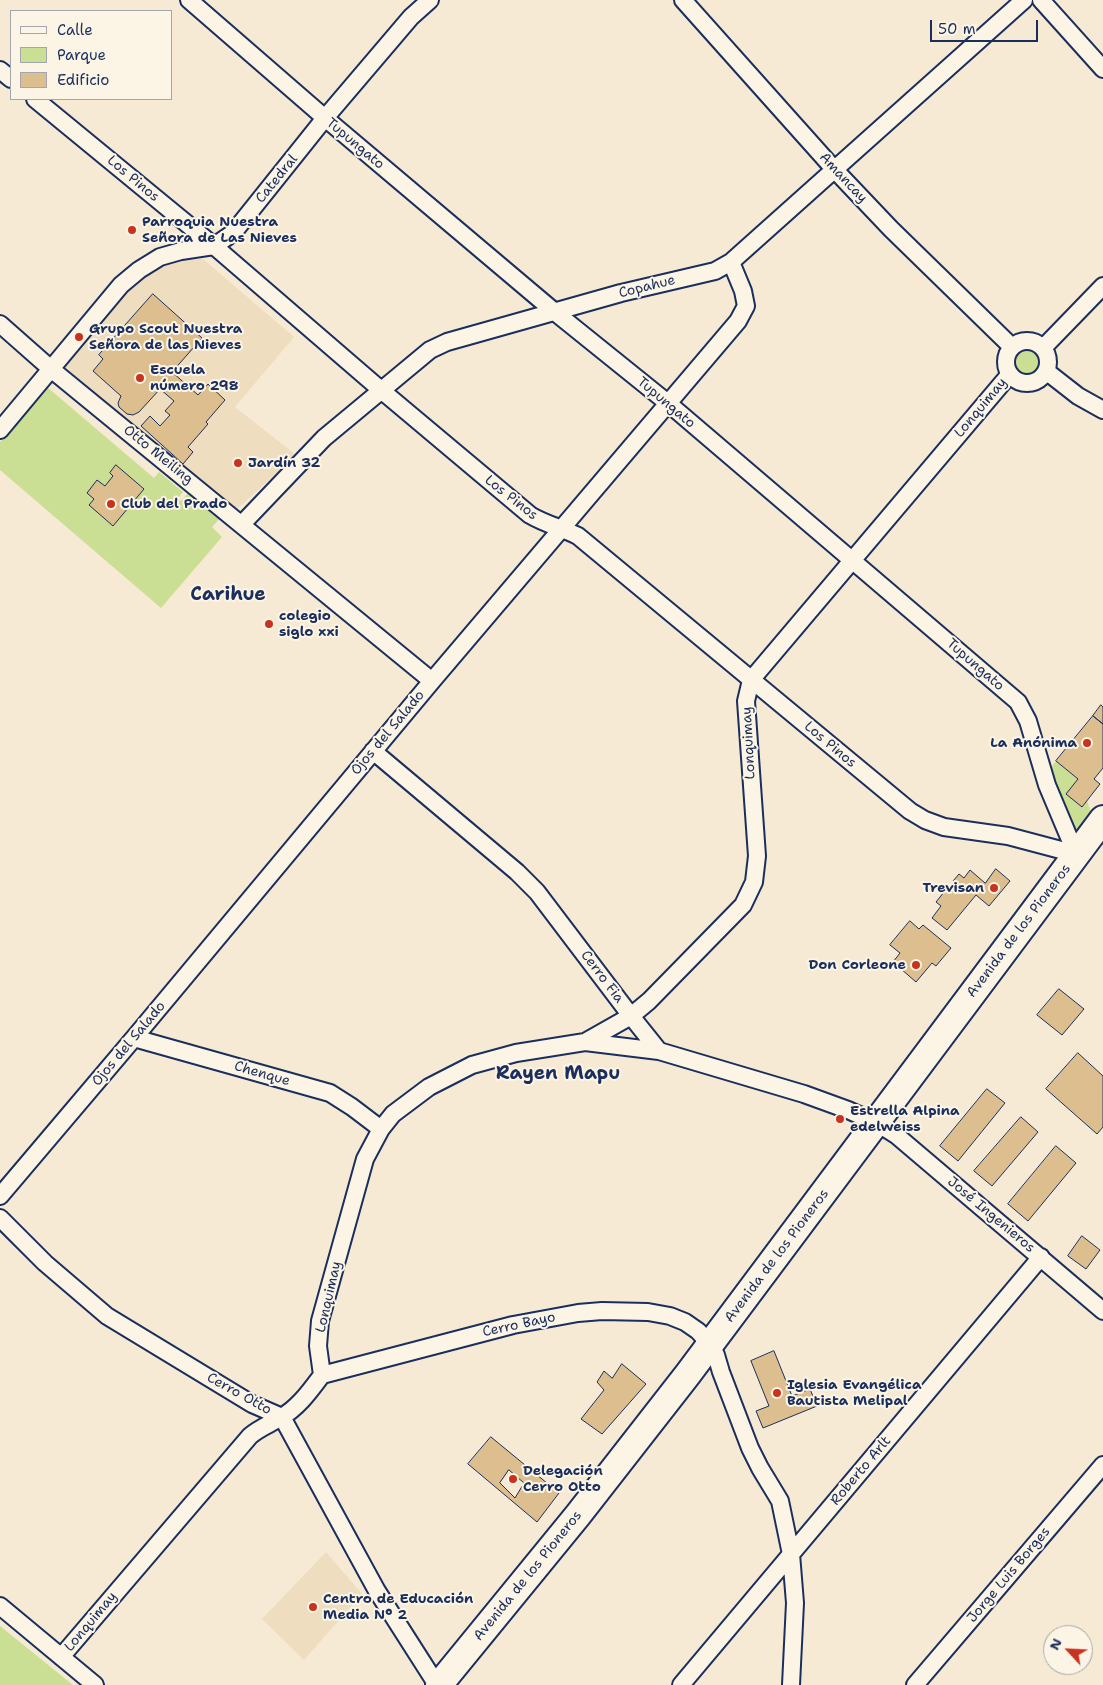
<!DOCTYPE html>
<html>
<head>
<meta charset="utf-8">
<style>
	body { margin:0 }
	#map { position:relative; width:1103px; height:1685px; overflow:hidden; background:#f6ead4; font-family:"Shantell Sans",sans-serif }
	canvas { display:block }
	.legend { position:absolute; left:10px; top:10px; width:162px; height:90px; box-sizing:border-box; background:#fcf5e5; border:1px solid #a2a6af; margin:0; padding:6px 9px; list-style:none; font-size:15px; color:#1b2f5e }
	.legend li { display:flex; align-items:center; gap:10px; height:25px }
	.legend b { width:25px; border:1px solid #a2a6af }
	.north { position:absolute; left:1043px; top:1625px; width:50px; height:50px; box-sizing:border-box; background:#fcf5e5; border:1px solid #a2a6af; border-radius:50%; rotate:295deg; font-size:14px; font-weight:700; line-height:20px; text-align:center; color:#1b2f5e }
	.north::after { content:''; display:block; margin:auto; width:18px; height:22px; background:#c8321e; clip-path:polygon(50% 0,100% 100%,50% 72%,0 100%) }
	.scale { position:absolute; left:930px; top:20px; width:108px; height:22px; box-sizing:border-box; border:2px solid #1b2f5e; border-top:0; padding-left:6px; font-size:15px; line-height:18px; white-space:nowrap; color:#1b2f5e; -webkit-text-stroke:4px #fcf5e5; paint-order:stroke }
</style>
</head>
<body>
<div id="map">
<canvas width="1103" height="1685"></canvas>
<ul class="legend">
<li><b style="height:6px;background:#fcf5e5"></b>Calle</li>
<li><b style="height:14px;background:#cadf94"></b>Parque</li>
<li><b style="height:14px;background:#dcbe8f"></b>Edificio</li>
</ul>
<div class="north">N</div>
<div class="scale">50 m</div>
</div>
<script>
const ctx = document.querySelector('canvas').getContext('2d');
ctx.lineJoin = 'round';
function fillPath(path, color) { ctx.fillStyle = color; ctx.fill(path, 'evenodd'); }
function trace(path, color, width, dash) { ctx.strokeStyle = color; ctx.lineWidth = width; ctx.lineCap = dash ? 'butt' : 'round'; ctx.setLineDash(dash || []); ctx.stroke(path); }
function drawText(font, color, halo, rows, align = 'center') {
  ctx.font = font + ' "Shantell Sans",sans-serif'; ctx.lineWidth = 4; ctx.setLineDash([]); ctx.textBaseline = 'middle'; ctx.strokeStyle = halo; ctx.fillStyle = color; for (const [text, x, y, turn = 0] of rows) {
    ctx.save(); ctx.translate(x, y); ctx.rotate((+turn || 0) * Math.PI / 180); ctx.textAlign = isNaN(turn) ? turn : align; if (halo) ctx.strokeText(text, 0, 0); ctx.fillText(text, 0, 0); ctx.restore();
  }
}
fillPath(new Path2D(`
	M182 259H203L294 337 235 407 296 455 236 510 56 369 130 281 163 264Z
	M326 1552 362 1594 304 1660 262 1619Z`), '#eeddbf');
fillPath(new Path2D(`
	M1012 362a14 14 0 1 1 28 0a14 14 0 1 1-28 0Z
	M47 387 154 478 159 472 183 492 178 498 181 501 189 492 220 518 212 527 222 537 161 608 0 470V442Z
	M1056 761 1078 779 1082 807 1087 800 1093 820 1076 834 1056 795 1057 788 1049 770Z
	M0 1626 73 1685H0Z`), '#cadf94');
const building = new Path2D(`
	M153 294 202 338 172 372 198 395 208 384 225 400 206 422 208 424 188 447 193 452 183 464 141 426 150 416 160 426 170 415 165 411 174 401 160 389 139 412 133 415 127 414 119 407 118 403 121 396 93 371 103 359 99 355Z
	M116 465 144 489 113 526 89 505 94 499 87 493 97 480 105 486 113 476 110 473Z
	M1101 705 1103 707V724L1093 716Z
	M1093 716 1103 724V768L1094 779 1100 784 1082 807 1066 794 1078 779 1056 761Z
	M996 869 1010 881 989 906 976 895 947 930 932 918 941 906 936 902 948 887 954 891 958 886 953 881 959 874 964 878 970 870 985 883Z
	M910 921 919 929 923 925 951 948 936 966 932 963 916 982 893 962 900 953 890 945Z
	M1059 989 1084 1009 1062 1035 1037 1015Z
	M1078 1053 1103 1076V1127L1097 1134 1046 1089Z
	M987 1089 1005 1103 958 1161 940 1146Z
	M1021 1117 1038 1132 992 1186 974 1171Z
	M1056 1146 1076 1163 1028 1221 1008 1204Z
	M1082 1236 1100 1250 1086 1269 1068 1256Z
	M774 1351 792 1396 810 1389 817 1406 763 1428 756 1411 769 1406 751 1361Z
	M622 1364 646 1384 602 1434 581 1419 604 1390 597 1382 604 1371 612 1378Z
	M491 1437 559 1493 537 1522 468 1464Z
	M509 1470 524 1483 515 1498 500 1483Z`);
fillPath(building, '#dcbe8f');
trace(building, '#1b2f5e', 1);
const street = new Path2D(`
	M189 0 325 118 556 313 669 404 1018 702 1028 721 1047 785 1076 854
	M683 0 834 169 891 229 1012 347
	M1041 0 1103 69
	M0 70 11 79
	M35 99 214 246 381 390 530 515C545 524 562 528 578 536L910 811 925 820 944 827 1008 836 1076 854
	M0 324 51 369 432 681
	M1006 362a21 21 0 1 1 42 0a21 21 0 1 1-42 0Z
	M1043 348 1103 286
	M1046 371 1078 396 1103 410
	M0 430 121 285 139 270 160 257 181 251 214 246 233 233 325 118 411 17 430 0
	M242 524 324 438 430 350 447 342 621 293 715 271 731 262 1024 0
	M373 751 517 872 537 892 631 1016 659 1051
	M134 1038 330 1093 352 1107 381 1129
	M585 1042 631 1016 649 1001 743 905 754 882 757 856 746 701 751 680 1010 374
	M0 1196 134 1038 432 681 738 321 746 306 743 291 731 262
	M0 1218 45 1263 107 1316 252 1404 282 1417 377 1591 437 1685
	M322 1375 513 1325 578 1313 602 1311 648 1312 670 1316 685 1322 698 1331 710 1344 716 1355 721 1372 750 1448 760 1468 780 1501 791 1554 795 1603 791 1685
	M0 1606 95 1685
	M61 1657 250 1436C259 1428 270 1424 280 1418 298 1408 310 1391 322 1375L318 1346 320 1321 365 1159 381 1129 393 1114 429 1087 472 1065 516 1053 585 1042 659 1051 804 1094 848 1110 877 1123 896 1135 1103 1311
	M681 1685 1041 1257
	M915 1685 1103 1465`);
const primary = new Path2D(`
	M439 1685 578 1515 688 1374 1103 819`);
trace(street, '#1b2f5e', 20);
trace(primary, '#1b2f5e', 30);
trace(street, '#fcf5e5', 16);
trace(primary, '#fcf5e5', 26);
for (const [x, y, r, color] of [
	[132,230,5,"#c8321e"],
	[79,337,5,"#c8321e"],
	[140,378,5,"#c8321e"],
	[238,463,5,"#c8321e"],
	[111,504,5,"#c8321e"],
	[269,624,5,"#c8321e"],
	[1087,743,5,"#c8321e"],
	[994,888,5,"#c8321e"],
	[916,965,5,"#c8321e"],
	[840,1119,5,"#c8321e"],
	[777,1393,5,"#c8321e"],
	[513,1479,5,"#c8321e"],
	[313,1607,5,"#c8321e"]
]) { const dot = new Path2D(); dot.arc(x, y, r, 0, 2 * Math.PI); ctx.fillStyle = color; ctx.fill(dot); trace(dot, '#fcf5e5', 2); }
drawText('14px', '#1b2f5e', '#fcf5e5', [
	["Tupungato",355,144,40],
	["Amancay",843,178,47],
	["Los Pinos",133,179,40],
	["Catedral",277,179,-51],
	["Copahue",647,287,-14],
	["Tupungato",666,403,40],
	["Lonquimay",981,408,-50],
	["Otto Meiling",158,455,39],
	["Los Pinos",511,498,38],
	["Tupungato",975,665,41],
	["Ojos del Salado",388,733,-50],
	["Lonquimay",749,743,-93],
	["Los Pinos",830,745,40],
	["Avenida de los Pioneros",1019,931,-53],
	["Cerro Fia",602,977,53],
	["Ojos del Salado",129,1044,-50],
	["Chenque",262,1074,16],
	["José Ingenieros",991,1215,40],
	["Avenida de los Pioneros",777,1256,-53],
	["Lonquimay",329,1297,-77],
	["Cerro Bayo",519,1325,-12],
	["Cerro Otto",239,1394,29],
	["Roberto Arlt",861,1471,-50],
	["Jorge Luis Borges",1009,1575,-50],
	["Avenida de los Pioneros",528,1576,-51],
	["Lonquimay",91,1622,-50]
]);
drawText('bold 14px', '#1b2f5e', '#fcf5e5', [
	["Parroquia Nuestra",142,222],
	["Señora de Las Nieves",142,238],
	["Grupo Scout Nuestra",89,329],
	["Señora de las Nieves",89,345],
	["Escuela",150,370],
	["número 298",150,386],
	["Jardín 32",248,463],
	["Club del Prado",121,504],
	["colegio",279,616],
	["siglo xxi",279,632],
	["La Anónima",1077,743,"right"],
	["Trevisan",984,888,"right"],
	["Don Corleone",906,965,"right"],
	["Estrella Alpina",850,1111],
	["edelweiss",850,1127],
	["Iglesia Evangélica",787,1385],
	["Bautista Melipal",787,1401],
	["Delegación",523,1471],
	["Cerro Otto",523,1487],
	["Centro de Educación",323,1599],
	["Media Nº 2",323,1615]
], 'left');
drawText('bold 19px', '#1b2f5e', '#fcf5e5', [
	["Carihue",228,595],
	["Rayen Mapu",558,1074]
]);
</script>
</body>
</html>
